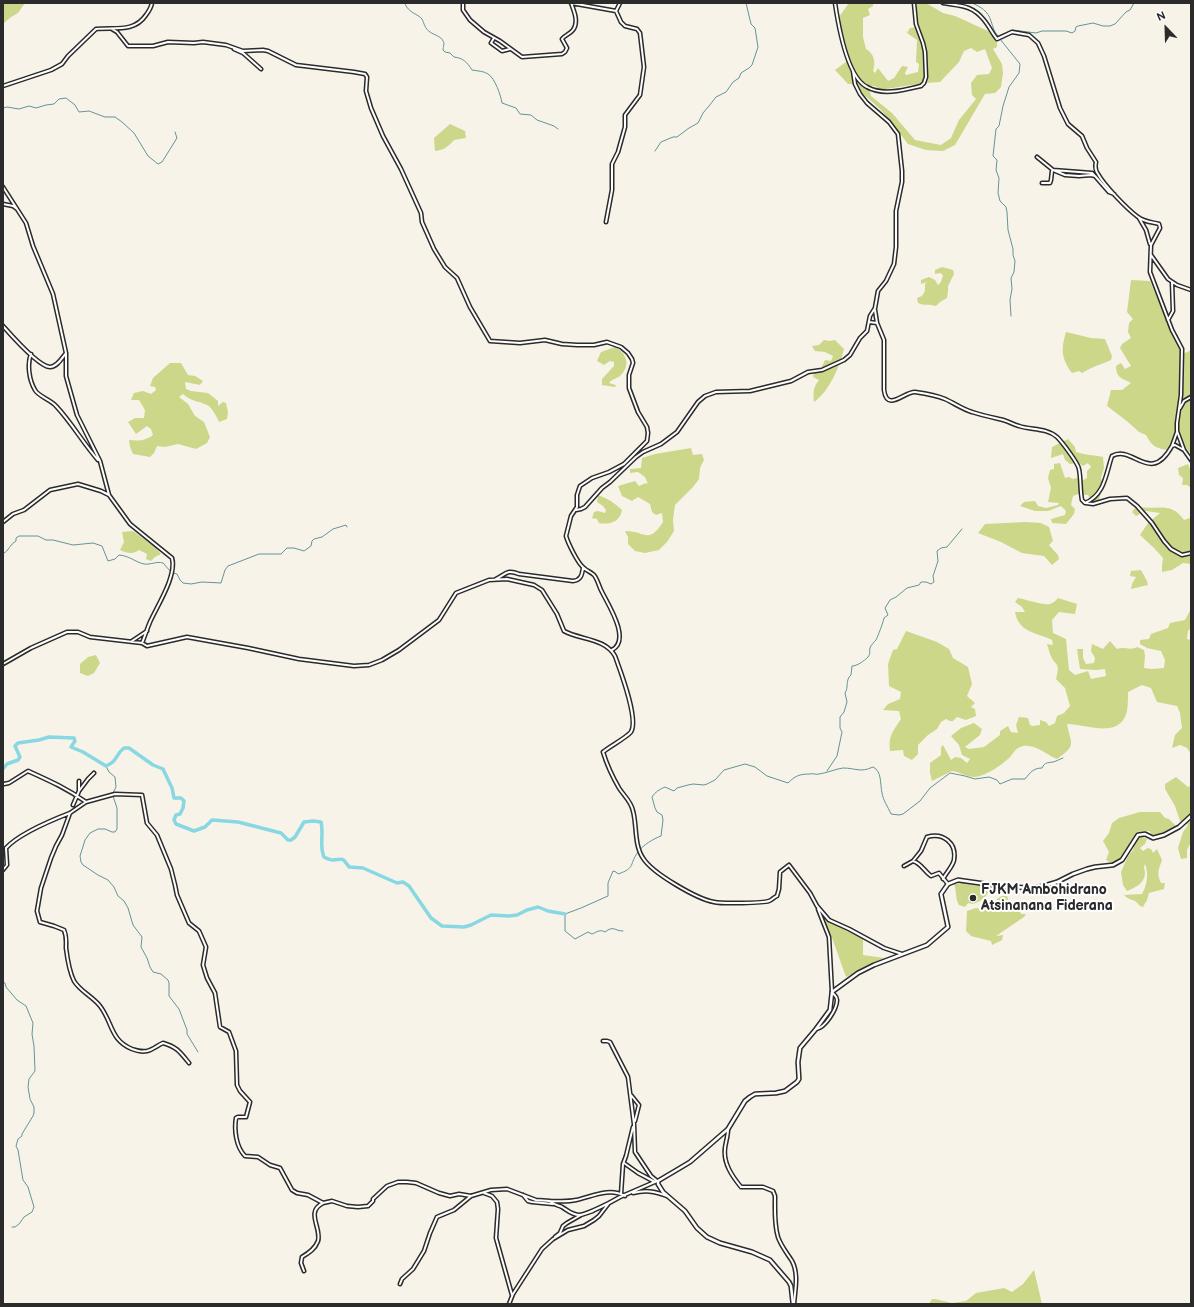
<!DOCTYPE html>
<html>
<head>
<meta charset="utf-8">
<style>
	body { margin:0 }
	#map { position:relative; width:1194px; height:1307px; overflow:hidden; background:#f8f3e9; font-family:"Balsamiq Sans",sans-serif }
	canvas { display:block }
	.frame { position:absolute; inset:0; border:4px solid #2b2b2b; pointer-events:none }
	.north { position:absolute; left:1146px; top:8px; width:40px; height:40px; -webkit-text-stroke:3px #fff; paint-order:stroke; rotate:337deg; font-size:11px; font-weight:700; line-height:16px; text-align:center; color:#2b2b2b }
	.north::after { content:''; display:block; margin:auto; width:14px; height:18px; background:#2b2b2b; clip-path:polygon(50% 0,100% 100%,50% 72%,0 100%) }
</style>
</head>
<body>
<div id="map">
<canvas width="1194" height="1307"></canvas>
<div class="frame"></div>
<div class="north">N</div>
</div>
<script>
const ctx = document.querySelector('canvas').getContext('2d');
ctx.lineJoin = 'round';
function fillPath(path, color) { ctx.fillStyle = color; ctx.fill(path, 'evenodd'); }
function trace(path, color, width, dash) { ctx.strokeStyle = color; ctx.lineWidth = width; ctx.lineCap = dash ? 'butt' : 'round'; ctx.setLineDash(dash || []); ctx.stroke(path); }
function drawText(font, color, halo, rows, align = 'center') {
  ctx.font = font + ' "Balsamiq Sans",sans-serif'; ctx.lineWidth = 4; ctx.setLineDash([]); ctx.textBaseline = 'middle'; ctx.strokeStyle = halo; ctx.fillStyle = color; for (const [text, x, y, turn = 0] of rows) {
    ctx.save(); ctx.translate(x, y); ctx.rotate((+turn || 0) * Math.PI / 180); ctx.textAlign = isNaN(turn) ? turn : align; if (halo) ctx.strokeText(text, 0, 0); ctx.fillText(text, 0, 0); ctx.restore();
  }
}
fillPath(new Path2D(`
	M3 3H25L18 13 11 17 3 24Z
	M849 3H873V6L868 9 870 15 863 18V37L866 49C874 53 876 63 873 71L875 73 878 68 888 81 894 78 902 66 908 67 905 73 906 75 918 72 919 64 916 62 917 40 907 33 910 28 917 27V3H926L943 13 955 16 988 31 997 42V47L993 49 1002 64 1003 73 1001 87 995 93 985 94 955 145 943 151 926 150 908 144 892 123 879 108 862 93 856 84H848L835 70 846 62 844 46 836 21ZM971 48 977 52 985 49 992 68 989 74 977 75 971 83 972 95 976 99 959 120 951 138 941 145 915 140 892 113 871 96 868 86H875L880 90 911 85H919L926 83 940 82 959 62 964 51Z
	M450 124 465 131 466 138 454 140C448 147 444 150 435 151L434 138Z
	M942 267 953 270 954 274 948 286V291L947 298 940 302 936 306C930 304 924 306 918 303L917 298 922 296 925 291V284L927 282 921 284V280L929 277 935 280 938 285 941 282 943 275 940 273 935 274V270Z
	M1131 280 1150 281 1179 347 1184 353 1188 352 1191 349V454L1176 436 1167 450C1155 448 1152 446 1146 435L1139 432 1128 422 1107 406 1111 390H1122L1131 383C1122 378 1116 378 1116 366L1121 363 1125 369 1131 366 1120 348 1122 344 1131 338 1128 332 1129 323 1133 319 1127 312Z
	M1066 332 1091 338 1105 339 1112 356 1111 360C1100 365 1093 366 1082 373L1079 371 1072 373C1061 358 1061 349 1066 332Z
	M824 340 829 341 835 340 844 349C840 366 829 392 814 402 813 393 813 387 819 380L813 377 814 373H819L825 360 831 361 833 356 825 352 815 351 812 346 819 345Z
	M615 347C627 353 631 366 620 376 616 379 612 379 609 383L616 385 615 387 602 385V379L614 366V362L610 361 604 365 597 361 601 352Z
	M170 363H181L188 375 195 376 203 381 200 385 185 382 186 389 191 391 208 393 218 401V406L223 402 226 403 228 412 227 419 219 422C217 417 213 410 209 406 201 401 191 402 183 394L179 397 188 404 195 416 204 422 210 437 207 443 196 449 178 444 165 447 157 446 154 453 150 457 133 454 130 447 129 440C139 441 145 441 153 435L151 429 147 426 136 434 128 422 135 418H144L145 410 139 400H131L134 393 143 391 151 394 156 390 155 387 150 386 153 378Z
	M1068 439 1075 447 1076 452C1085 455 1094 455 1103 457L1104 468 1101 478 1103 484 1099 500 1093 502 1088 495 1078 494 1073 496 1071 505 1075 509 1074 514 1066 524 1052 523 1051 519 1065 515 1066 511 1061 506 1048 511H1035L1020 506 1024 502 1035 501 1038 506 1046 508 1058 505 1059 503 1048 502 1051 488 1048 478 1050 470 1054 469V464L1060 463 1065 478 1069 477 1073 479 1077 478 1082 481 1087 478V471L1091 467 1088 463 1083 466 1078 463 1070 464 1065 460 1063 454 1051 458 1052 447Z
	M691 448 693 455 702 454 704 460 700 468 699 479 693 487 675 505 673 520 674 531 667 542 659 550 645 553 635 551 628 544V537L625 531C646 531 648 545 663 522L662 513 656 515 652 512 650 504 638 497 632 501 622 496 618 486 635 481 639 486 646 483 648 484 645 477 638 472 630 473V469L641 468 642 458 655 454Z
	M1188 464 1191 472V488L1187 485H1182L1183 478 1179 475 1178 468Z
	M598 495C607 498 615 503 622 510 620 522 610 525 599 523L597 519 592 518 594 512 598 511 605 513 606 510 603 506 597 502Z
	M1139 507C1158 510 1171 501 1184 520L1190 518V512L1191 510V564L1183 563 1172 570 1162 572V566L1163 558 1154 548 1140 535 1148 523 1160 513 1146 511 1136 516 1132 512 1135 508Z
	M1026 522 1041 523 1049 527 1053 541 1049 545 1058 555 1059 559 1052 565 1044 556 1022 553 1001 542 978 533 985 524Z
	M133 531 154 546 161 554 155 557 151 561 146 559 147 554 139 550C132 555 127 553 120 550L124 542 122 532Z
	M1141 570 1147 581 1148 585 1131 589 1132 584 1136 577 1130 576 1131 571Z
	M1018 598C1024 599 1045 606 1050 604 1053 603 1056 601 1058 598L1077 604 1075 614 1059 612 1052 620 1053 633 1066 639 1069 670 1075 675 1088 671 1091 679 1106 676 1105 669 1097 670 1080 669 1077 649H1083V658L1086 664 1094 663 1095 658 1091 651 1092 644 1103 649 1110 641 1117 649C1124 646 1130 651 1137 647L1144 650 1145 656 1144 668 1151 669 1164 668 1165 660 1161 651 1147 648 1140 644V640L1149 639 1151 634 1168 628 1170 623 1185 620 1191 609V628L1188 631 1187 639 1191 640V754L1187 748 1180 745 1172 748 1175 735 1182 728 1180 713 1177 706 1157 702 1151 688 1142 685 1128 692C1128 698 1128 705 1127 711 1120 740 1087 724 1067 724 1071 745 1077 745 1057 759 1045 754 1036 744 1023 746 1015 748 1014 753 1009 758 1002 765 984 777 974 777 967 777 959 772 952 771L932 781 930 773V763L941 755V747L943 745 951 760 955 757 961 758 967 763 970 759 962 755 959 745 951 736 961 728 974 723 982 729 980 735 965 747 969 749 984 747 1000 735V731L1008 726 1011 732 1018 733 1016 725 1019 717 1028 718 1030 725 1032 726 1040 725V720L1046 722 1049 726 1055 723 1057 716 1064 713 1070 706 1065 688 1056 679C1061 661 1055 667 1050 654 1049 651 1048 647 1047 644L1053 645 1052 640C1036 632 1019 633 1015 612H1025L1022 607 1015 602Z
	M906 631 937 642 949 649 953 658 968 667 972 684 967 696 975 703 971 707 975 709 976 716 966 720 957 717 953 721H950L946 719 941 722 937 729 928 735 918 745V754L912 760 904 756 903 750 890 751C888 736 893 731 901 719L899 711 883 710 888 704 900 699 901 692 889 686 888 664 893 650 897 649Z
	M96 655 100 663 94 673 88 676 80 673V664L88 657Z
	M1176 777 1188 787 1191 786V842L1187 850V858L1181 859 1178 848 1183 832 1188 825 1180 821 1175 806 1165 789V784Z
	M1140 812H1160L1165 818 1169 819 1176 826 1154 837 1149 831 1137 832 1121 859 1113 864 1106 860 1109 852 1103 841 1109 833 1112 823 1119 818Z
	M1137 837H1143L1147 839 1145 844 1140 848 1143 851 1148 848 1151 849 1153 853 1157 849 1162 860C1159 869 1156 873 1161 883H1165L1164 889 1149 893 1147 900 1143 907C1139 906 1138 903 1135 901 1131 899 1129 900 1124 895L1142 894C1147 885 1149 874 1145 864 1143 868 1145 869 1145 873 1145 883 1135 888 1127 891L1123 885 1121 872 1127 858 1133 850Z
	M962 883 991 888C986 897 982 901 973 904L968 903 965 907 959 905C955 898 957 892 954 884Z
	M1002 896H1007L1012 911 1019 909 1021 914H1026L1024 917 996 936 1003 935 1002 940 992 945 991 941 971 936 966 931 967 911 976 908 986 910 994 906 997 899Z
	M823 919 863 939V955L884 958 846 977 831 935Z
	M1034 1270 1042 1304H929L932 1299H935L952 1303 966 1301 976 1293 1004 1288 1012 1292 1023 1284Z`), '#ccd78a');
trace(new Path2D(`
	M406 3 405 4C409 13 418 14 422 19 424 23 425 29 430 32 434 35 441 36 443 41 445 43 443 47 443 50L445 52 450 53 454 57C463 58 467 62 472 70 477 71 484 71 488 74 495 78 501 96 502 103L516 108 520 114 531 115 537 120 554 126 558 129
	M972 3C981 7 988 11 991 21 993 27 994 32 998 36L1013 30 1036 33 1042 31H1066L1072 33 1075 31 1076 27 1078 26 1093 23 1103 26H1110L1115 24 1126 12 1130 10 1134 3
	M1000 39 1020 64 1019 73 1009 87 1003 106 999 126 996 129 993 156 997 160 996 170 999 178 998 193 1000 201 1006 207 1007 212 1008 230 1013 249V255L1015 261 1014 272 1011 278 1012 289 1010 300 1011 316
	M3 108 7 107 19 109 29 106 36 108 46 105 54 104 59 99 66 98 75 105 79 112 89 111 105 117H115L122 122 134 133 148 156 158 164 162 162 177 138 175 132
	M655 151 661 142 673 137H677L689 128 698 123 703 113 709 106 716 97 726 92 733 82 739 78 741 73 749 68 752 65 758 47 755 28 751 24 746 3
	M3 554C9 551 10 544 16 541V538L19 536H38L46 540H53L73 545 93 543 102 546 108 561 115 559 119 555C130 556 135 562 144 564 151 565 156 561 163 563L171 572
	M173 573 177 574 180 580 183 583 191 584 202 582 221 583 225 570 228 566 259 554H281L287 548H294L304 551 311 546 312 541 314 539 322 537 333 529 346 525 347 527
	M106 766 109 772 115 777 116 787 113 793
	M827 771 837 756 842 732 840 728V717L844 712 847 702 845 693C849 687 845 680 851 675L852 666C857 666 864 661 868 657 871 653 869 651 870 648 871 645 874 642 876 640 878 636 883 623 884 618L888 615 885 608 890 600 896 597 907 588 919 585 921 582H926L931 584 934 582 933 576 938 561 937 551 941 548 947 547 962 529
	M113 796 117 808V829L115 832H112L105 829H98L90 833 85 840 80 856 81 862 83 865 98 875 108 880 114 887 118 896 124 901 128 908 133 925 142 937 141 947 147 958 150 967 153 972 161 974 168 980 169 983V996L179 1009 187 1030V1034L198 1052
	M623 931C614 931 614 925 605 932 600 929 597 932 592 934L588 932 575 939 565 931V914L581 908 608 896V883L613 871 616 872 618 874C636 868 629 864 638 852 643 845 653 839 661 836L663 820 662 815 657 812 655 808 652 797C655 792 660 789 665 787L674 791 677 788 688 785 693 784 704 785 707 784 715 780 724 770 745 764 755 767 767 776 788 783C795 776 799 774 810 774 813 773 816 775 819 774 827 773 835 769 843 768 856 768 860 773 873 767 882 771 880 784 882 793 883 800 888 807 891 814L899 815 903 814 920 801 930 788 950 773 965 776 975 779 989 777 997 780 1000 784 1012 779H1025C1030 773 1033 768 1042 768 1045 762 1047 763 1053 762 1057 761 1060 759 1063 758
	M3 982 5 983 6 987 17 1000 26 1006 33 1023 32 1034 34 1046 35 1071 29 1079 28 1087 30 1099 34 1107V1113L33 1116 22 1134V1136L18 1139 16 1146 18 1150 23 1180 28 1187 34 1207 32 1212 24 1217 19 1224 15 1227H12`), '#629399', 1);
trace(new Path2D(`
	M3 769 7 764 18 760 20 757 15 746 18 743 39 740 49 737 74 738 75 741 71 747 83 752 106 766C119 760 114 756 124 748H129L153 765 163 769 172 788 174 798H181L184 801 183 808 180 814 176 815 174 820 176 824 194 831 205 827 212 820 238 822 281 833 288 840H291L295 837 304 822 313 821 321 822C324 835 319 846 324 857 326 858 330 860 333 860 344 859 342 857 349 867L363 868 397 883 403 882 409 886 431 918 442 926 464 927 471 925 491 915 509 916 517 915 527 910 538 907 548 911 565 914`), '#87d8e2', 3.5);
const street = new Path2D(`
	M463 3V10L470 20 484 32 500 41 522 57 562 54 565 52 567 48 562 39C565 35 570 34 573 30 579 22 574 11 571 3
	M571 3 616 11 621 22 625 26 637 29 640 33 644 67 640 95 625 115V127L618 152 612 164V190L606 222
	M835 3C838 23 847 77 867 87 883 96 904 90 921 86L924 83 926 77 925 52 923 43 916 24 914 3
	M943 3C961 6 972 5 984 20 989 26 992 33 997 39L1012 32 1029 35 1038 43 1044 56 1060 108 1068 124 1082 136 1087 148 1096 162C1095 166 1095 170 1098 174 1104 185 1127 209 1138 217 1144 222 1152 222 1159 224L1160 228 1151 245 1150 272 1172 330 1182 349 1181 395 1177 423V431L1184 450
	M616 11 620 3
	M112 29 117 32 128 46H153L168 42 194 43 203 42 226 45 243 51 263 50 268 51 296 65 354 72 365 74 367 77 366 91 371 108 383 136 401 169 421 213 422 222 434 249 445 267 457 278 470 307 490 341 520 343 545 340 562 344 577 345H594L607 342 621 347 628 353 632 359 633 363 629 375V388L638 412 647 427 648 433 647 441 624 464 609 472 592 478 580 486 577 495V507L571 516 566 536C568 543 578 564 584 568 587 571 591 572 594 575 598 580 599 587 602 592 609 606 631 640 612 650
	M494 38 491 43 502 51 510 49
	M234 49 243 53 261 69
	M3 86 51 70 62 64 68 56 96 29C114 27 134 33 146 15 149 11 151 8 152 3
	M1037 157 1053 170 1065 175 1079 176 1091 175 1095 176 1109 192 1114 194
	M1042 183H1050L1051 180 1052 171 1053 170 1092 173 1094 175
	M3 187 26 223 33 246 53 294 66 353V376L77 415 100 461 109 495 130 524 172 558C177 576 157 606 150 622 147 629 145 636 142 643
	M3 204 13 206 17 209
	M1139 218 1146 230 1150 244
	M1151 255 1168 279 1177 285 1191 290
	M875 310 877 323
	M1168 320 1173 311 1172 282
	M869 322 877 323 884 340V390C887 413 905 391 915 392 922 393 938 396 945 399 954 403 962 409 972 412 981 415 990 417 999 419 1006 420 1012 424 1019 426 1031 430 1047 428 1057 437 1062 442 1078 463 1079 469 1081 479 1080 490 1082 500L1085 503C1105 495 1106 473 1112 456 1133 444 1150 486 1172 446L1175 445 1184 450 1191 460
	M3 326C11 335 39 367 50 367 57 367 62 358 66 353
	M31 354C27 364 29 380 35 390 38 396 51 400 56 406 72 423 83 443 98 460
	M1180 408 1184 401 1191 397
	M1172 446 1177 432
	M1086 503 1093 504 1110 499 1127 498 1137 506 1152 523 1164 541 1171 549 1182 555 1191 553
	M576 510 581 509 585 507 602 488 610 482 636 457 643 452 661 444 677 432 698 402 705 396 716 392 750 391 791 381 808 372 822 370 844 360 850 355 860 338 867 331 870 316 875 308 878 291 886 281 894 264 896 247V211L902 182V171L898 134 889 122 867 103 860 94 855 84 853 71
	M3 522 13 514 24 510 50 490 78 484 101 491 109 495
	M496 579C506 574 507 569 519 574L573 581C581 580 582 575 583 568
	M132 641 147 631
	M3 664 31 648 67 632H78L90 637 142 643 147 646 187 637 248 648 299 659 354 666 369 665 382 660 399 650 439 620 456 593 489 580 507 579 534 585 542 590 557 614 564 631C580 640 605 638 615 656 620 670 639 719 631 732 626 738 610 746 603 752 607 765 612 776 619 788 624 796 631 801 633 811 637 825 634 845 643 858 652 873 697 899 714 902 722 904 763 903 769 901 772 900 774 897 777 896L779 889 780 872 789 865 810 893 817 906 829 920 849 929 884 948 902 954
	M4 784 9 783 28 771C50 781 66 788 86 802
	M79 791 88 779 94 773
	M73 805 79 791V781
	M913 861 921 851 927 837C943 832 957 843 954 860 953 866 946 873 943 879
	M904 866 913 861C921 863 924 871 931 876L939 873 948 884
	M3 870 7 865 6 848C19 834 52 820 70 813
	M816 1029C825 1028 837 1009 837 1000 837 996 834 995 832 992L829 937 818 909
	M189 1063C180 1052 177 1047 163 1043 158 1045 152 1050 147 1051 141 1052 138 1051 132 1049 110 1040 113 1023 100 1006 93 997 80 991 74 981 70 973 67 956 66 948 66 941 67 937 64 930L54 926 40 922 37 911 41 888 51 858 56 846 62 835 70 813 86 802 115 794 142 795 147 823 157 835 171 869 175 885 177 895 189 923 199 931 206 947 203 965 207 978 215 993 220 1027 229 1032 236 1051 237 1085 240 1091 250 1102 246 1117H238L236 1118C234 1130 236 1147 245 1156L258 1157 270 1165 280 1168 292 1190 297 1193 308 1195 323 1203 332 1201 347 1206 358 1207 368 1206 373 1201V1199L387 1186 398 1182H407L416 1183 439 1193 450 1196 459 1194 471 1196 491 1190 507 1189 536 1200 550 1201C554 1205 558 1205 562 1207 567 1210 572 1215 579 1215 585 1215 603 1206 609 1203
	M631 1095 639 1105 635 1121
	M728 1129C728 1136 726 1141 725 1148 723 1163 732 1176 741 1187H763L773 1191 775 1196C775 1209 774 1224 778 1237 781 1246 787 1253 792 1261 799 1274 795 1290 794 1304
	M624 1163 638 1173 655 1182
	M484 1193 492 1196 497 1202 498 1209 496 1238 512 1295
	M633 1193C645 1190 654 1191 667 1196
	M621 1194 623 1164 626 1156 633 1127
	M523 1195 528 1201 532 1202 553 1204
	M550 1201C559 1201 567 1202 576 1200 591 1197 609 1187 625 1196
	M555 1237 560 1233 563 1226 567 1223 581 1215 593 1211
	M304 1271 301 1263 302 1257C309 1253 315 1249 318 1241 322 1228 305 1212 323 1203
	M400 1284 402 1279 413 1269 424 1251 430 1233 437 1217 454 1210 471 1196
	M509 1304 513 1294 542 1249 553 1239 568 1230 584 1226 594 1220 599 1216 609 1203 620 1197 657 1181 651 1176 635 1152 634 1124 628 1077 610 1042 607 1041H603`);
const secondary = new Path2D(`
	M793 1304 791 1286 789 1282 770 1260 752 1252 720 1243 707 1237 697 1228 685 1211 663 1192 658 1184V1181L680 1168 690 1162 728 1129 745 1101 750 1097 755 1094 776 1093 785 1091 797 1082 799 1079 798 1062 800 1048 816 1029 830 1010 832 992 858 973 874 965 927 945 948 927 941 894 948 884 958 880 1000 886 1030 888 1044 886 1057 882 1073 874 1087 869 1095 867 1113 865 1122 860 1138 835 1145 834 1153 838 1164 835 1179 827 1191 816`);
trace(street, '#2b2b2b', 5);
trace(secondary, '#2b2b2b', 5.5);
trace(street, '#fff', 2);
trace(secondary, '#fff', 2.5);
for (const [x, y, r, color] of [
	[973,898,4,"#2b2b2b"]
]) { const dot = new Path2D(); dot.arc(x, y, r, 0, 2 * Math.PI); ctx.fillStyle = color; ctx.fill(dot); trace(dot, '#fff', 1.5); }
drawText('bold 14px', '#2b2b2b', '#fff', [
	["FJKM Ambohidrano",981,890],
	["Atsinanana Fiderana",981,906]
], 'left');
</script>
</body>
</html>
